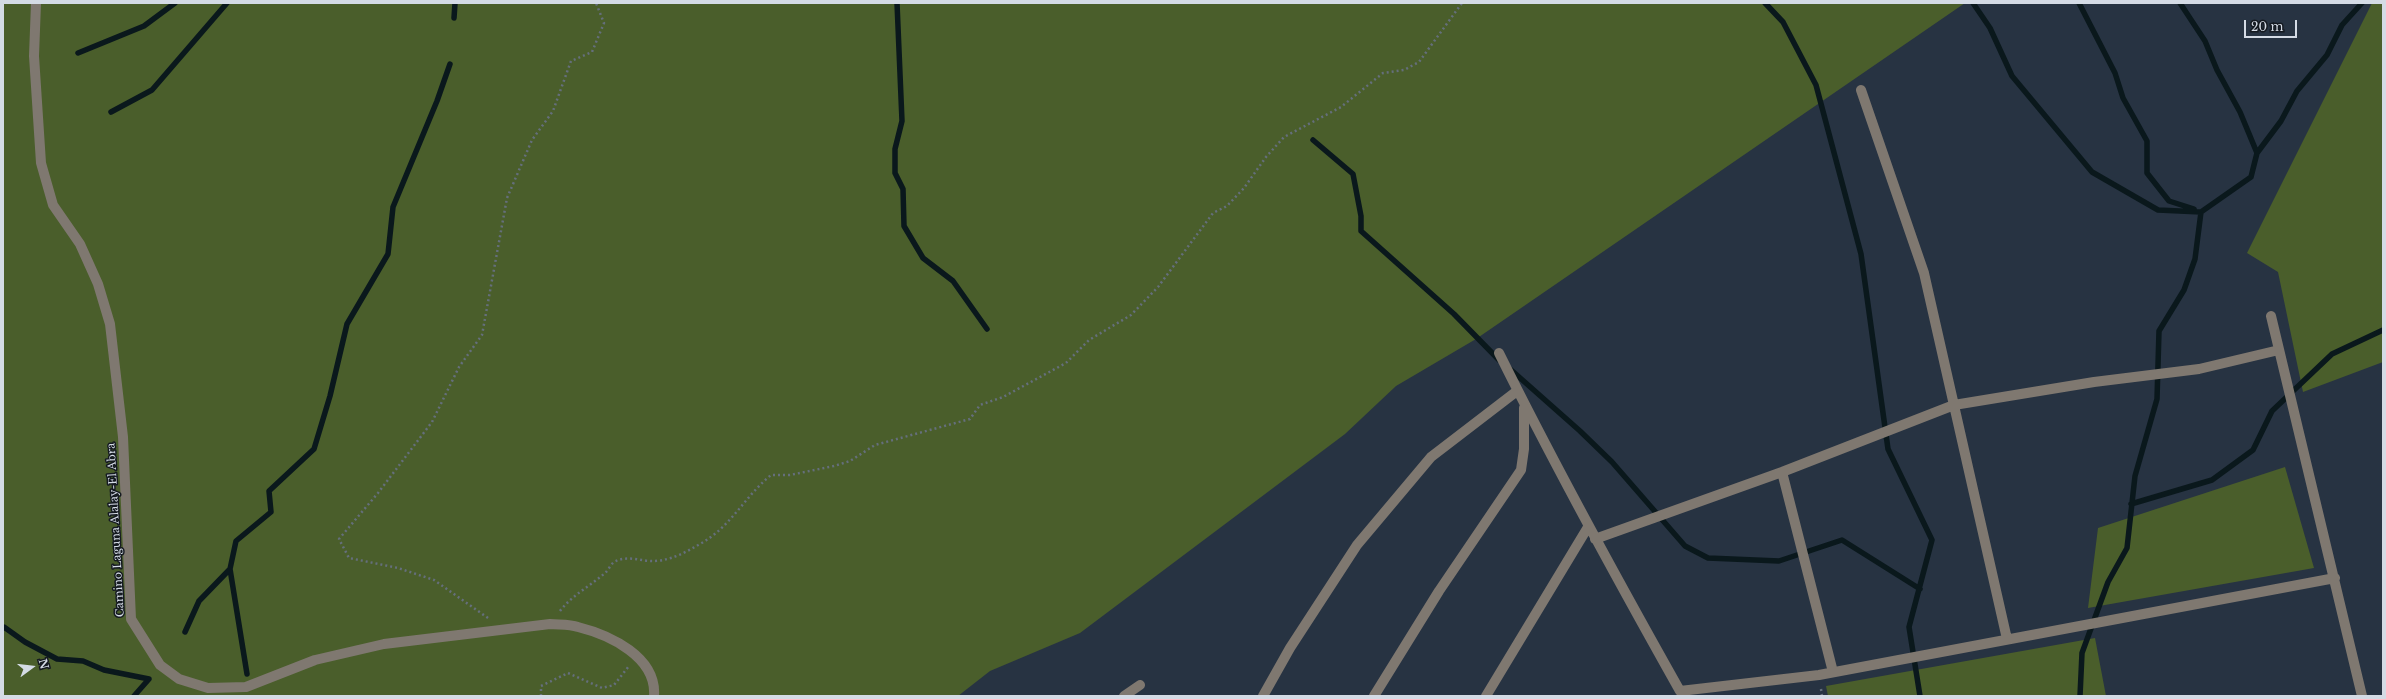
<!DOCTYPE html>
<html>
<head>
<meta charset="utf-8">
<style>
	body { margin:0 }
	#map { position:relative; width:2386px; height:699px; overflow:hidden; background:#273342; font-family:"Libre Baskerville",serif }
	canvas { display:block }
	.frame { position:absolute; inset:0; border:4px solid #d4dbe5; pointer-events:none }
	.north { position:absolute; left:12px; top:647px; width:40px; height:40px; -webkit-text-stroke:3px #151a21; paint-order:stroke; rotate:75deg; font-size:11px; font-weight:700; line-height:16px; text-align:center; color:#d4dbe5 }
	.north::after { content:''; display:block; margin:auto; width:14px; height:18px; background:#d4dbe5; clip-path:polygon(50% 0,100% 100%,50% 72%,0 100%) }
	.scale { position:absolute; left:2244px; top:20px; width:53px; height:18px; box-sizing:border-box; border:2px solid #d4dbe5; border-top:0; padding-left:5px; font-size:12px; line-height:14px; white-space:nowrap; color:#d4dbe5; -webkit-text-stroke:3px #151a21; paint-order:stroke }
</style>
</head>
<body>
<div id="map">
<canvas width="2386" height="699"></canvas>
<div class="frame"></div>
<div class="north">N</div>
<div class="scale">20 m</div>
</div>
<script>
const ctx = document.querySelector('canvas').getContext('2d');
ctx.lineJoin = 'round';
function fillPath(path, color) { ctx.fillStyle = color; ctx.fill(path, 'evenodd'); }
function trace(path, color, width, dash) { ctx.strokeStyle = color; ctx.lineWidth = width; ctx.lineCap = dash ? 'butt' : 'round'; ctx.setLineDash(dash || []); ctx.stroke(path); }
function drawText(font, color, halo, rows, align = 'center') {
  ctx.font = font + ' "Libre Baskerville",serif'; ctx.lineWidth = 3; ctx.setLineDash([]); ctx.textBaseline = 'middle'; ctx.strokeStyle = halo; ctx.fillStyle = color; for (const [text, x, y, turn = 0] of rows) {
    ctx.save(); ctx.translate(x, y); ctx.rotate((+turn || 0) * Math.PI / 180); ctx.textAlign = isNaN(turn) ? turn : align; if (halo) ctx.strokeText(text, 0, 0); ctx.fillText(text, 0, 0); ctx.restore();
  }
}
fillPath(new Path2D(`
	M3 3H1965L1476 339 1396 386 1345 434 1080 633 990 671 958 696H3Z
	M2372 3H2383V362L2303 392 2278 272 2247 253Z
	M2285 467 2314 568 2088 608 2098 528Z
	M2095 638 2106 696H1828L1826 686Z`), '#4a5e2b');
trace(new Path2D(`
	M897 3 902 121 895 149V173L903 189 904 226 923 258 953 281 987 329
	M1765 3 1783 22 1816 85 1861 254 1888 449 1932 540 1909 627 1920 696
	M1973 3 1990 28 2012 76 2092 172 2158 210 2201 212
	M2079 3 2115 73 2123 98 2147 141V173L2169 201 2194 209
	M2180 3 2205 41 2217 70 2240 112 2257 153
	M454 18 455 3
	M78 53 144 26 175 3
	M111 112 152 90 227 3
	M1313 140 1353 174 1361 216V231L1454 314 1499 360
	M1510 369 1580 431 1612 462 1685 546 1708 558 1779 561 1842 540 1920 589
	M2131 504 2212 480 2253 450 2272 411 2332 354 2383 330
	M230 569 247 674
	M3 628 4 627 25 642 57 659 83 661 104 670 149 679 134 696
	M185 632 199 601 230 569 236 541 271 512 269 491 314 449 330 396 347 324 388 254 393 207 437 101 450 64
	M2080 696 2082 653 2108 582 2127 548 2135 476 2157 399 2159 331 2184 290 2195 259 2201 212 2251 177 2257 153 2281 121 2297 91 2327 55 2342 25 2362 3`), '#0a181c', 5.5);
trace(new Path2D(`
	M560 611C573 594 591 586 606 572 609 569 612 562 616 561 628 555 643 562 655 561 672 560 686 552 700 544 731 527 745 496 771 475H790L834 466 850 461 875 445 970 419 980 405 1003 397 1066 363 1089 340 1131 315 1158 287 1213 213 1227 206 1244 188 1266 157 1284 137 1341 107 1383 73 1404 70 1419 62 1462 3
	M488 618 434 580 398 568 349 558 339 539 378 493 432 422 459 367 482 335 507 198 532 140 553 111 571 61 592 52 604 23 596 3
	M1821 689 1822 696
	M541 696V686L568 673 602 688 614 685 629 666`), '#656f7c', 2.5, [2, 3]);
trace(new Path2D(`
	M36 3 34 56 41 163 53 205 80 244 98 284 110 324 123 437 131 619 160 665 179 679 208 688 246 687 315 660 384 644 550 624C559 625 569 624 578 627 610 635 657 657 654 696
	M1861 90 1924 273 2007 639
	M2271 316 2362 696
	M1499 353C1556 468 1617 579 1680 691
	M1782 472 1833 672
	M1595 539 1782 472 1954 405 2094 382 2199 369 2279 350
	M1680 691 1819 675 2335 578
	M1124 696 1140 685
	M1263 696 1290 648 1357 545 1431 457 1517 391
	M1374 696 1439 591 1521 470 1524 449V408
	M1486 696 1588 527`), '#7f7870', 10);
drawText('11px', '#d4dbe5', '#151a21', [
	["Camino Laguna Alalay-El Abra",116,530,-93]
]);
</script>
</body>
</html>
